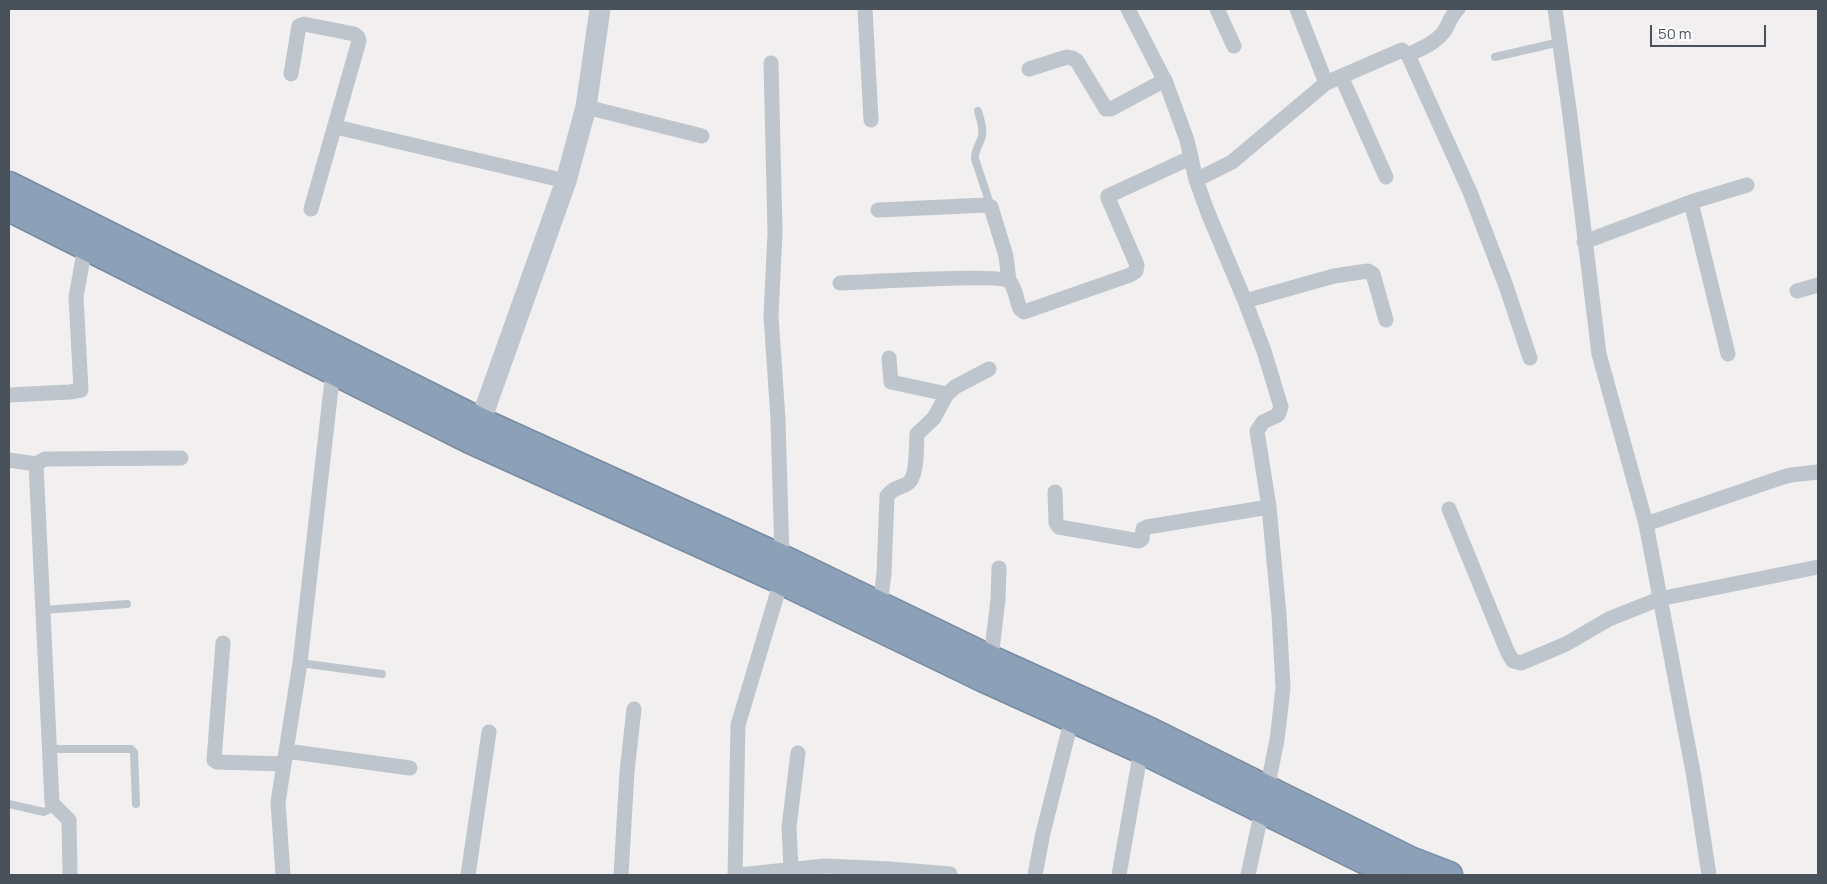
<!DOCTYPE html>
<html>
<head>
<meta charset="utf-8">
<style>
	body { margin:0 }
	#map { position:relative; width:1827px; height:884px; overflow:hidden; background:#f1efef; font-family:Manrope,sans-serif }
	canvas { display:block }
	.frame { position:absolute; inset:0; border:10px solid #49515a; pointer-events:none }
	.scale { position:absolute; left:1650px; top:25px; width:116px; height:22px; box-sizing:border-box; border:2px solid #49515a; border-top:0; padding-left:6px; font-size:15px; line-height:18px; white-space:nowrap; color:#49515a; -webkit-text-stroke:4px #fff; paint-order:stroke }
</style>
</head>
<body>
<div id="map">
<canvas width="1827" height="884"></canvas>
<div class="frame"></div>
<div class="scale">50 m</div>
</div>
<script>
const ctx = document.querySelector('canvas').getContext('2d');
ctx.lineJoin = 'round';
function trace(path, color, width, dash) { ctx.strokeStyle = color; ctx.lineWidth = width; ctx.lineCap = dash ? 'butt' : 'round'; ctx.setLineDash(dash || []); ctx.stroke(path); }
const highway = new Path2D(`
	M9 185 480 421 782 558 991 659 1150 731 1410 860 1449 875
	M9 208 470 440 773 577 982 678 1141 750 1394 875`);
trace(highway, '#788ba3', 29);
trace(new Path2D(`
	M1495 57 1560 42
	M978 111C980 119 984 128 982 136 980 145 974 150 975 159L991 207
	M43 610 127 604
	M300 663 382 674
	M49 749H131L134 752 136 804
	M9 804 44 812 54 807`), '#bfc5cc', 8);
trace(new Path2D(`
	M865 9 871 120
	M1128 9 1166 83 1187 140 1196 180 1208 213 1245 301 1264 351 1281 407 1278 415 1263 422 1257 431 1269 507 1279 614 1283 688 1277 740 1267 789
	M1217 9 1234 46
	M1297 9 1326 83
	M1555 9 1570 116 1599 354 1646 524 1694 777 1709 875
	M1408 55C1422 48 1436 43 1445 30 1450 22 1451 15 1458 9
	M771 63 775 232 771 316 778 419 782 558
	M1029 69 1067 57 1072 58 1077 61 1106 109H1111L1165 80
	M291 74 299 26 304 24 354 34 358 37 359 41 311 209
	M1341 76 1386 177
	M586 107 702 136
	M336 127 566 181
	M1196 180 1232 162 1326 83 1402 50 1408 55 1470 192 1506 286 1530 358
	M1691 202 1728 354
	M878 210 987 205 991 207 1006 256 1009 281
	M1584 242 1691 202 1747 185
	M840 283C861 282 1000 274 1009 281 1015 286 1017 302 1020 309L1024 312 1130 275 1136 271 1137 265 1108 198V196L1190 158
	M1797 291 1818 285
	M1245 301 1334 276 1368 271 1373 274 1386 320
	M889 358 891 382 947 394
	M9 395 70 392 81 390 76 297 85 247
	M9 460 36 464 52 803 69 820 70 875
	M36 464 45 459 181 458
	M1055 492 1056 523 1059 527 1139 541 1142 539 1143 529 1147 527 1269 507
	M1449 509 1508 653 1513 661 1521 663 1566 644 1609 619 1659 599 1818 567
	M1646 524 1780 478 1791 475 1818 472
	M880 605 884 574 887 496C893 488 899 488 907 484 918 478 916 446 917 434L934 418 947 394 955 387 989 369
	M223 643 214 760 217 762 284 764
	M991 659 998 599 999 568
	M286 751 410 768
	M791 869 789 827 798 753
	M283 875 278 802 300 663 333 371
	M468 875 489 732
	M621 875 627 772 634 709
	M735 875 738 725 781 581
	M739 875 825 866 890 869 950 874
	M1035 875 1043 833 1072 718
	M1119 875 1141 750
	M1248 875 1262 810`), '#bfc5cc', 15);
trace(new Path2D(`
	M476 434 566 181 586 107 600 9`), '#bfc6d0', 21);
trace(highway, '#8ca0b8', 26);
</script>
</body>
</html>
